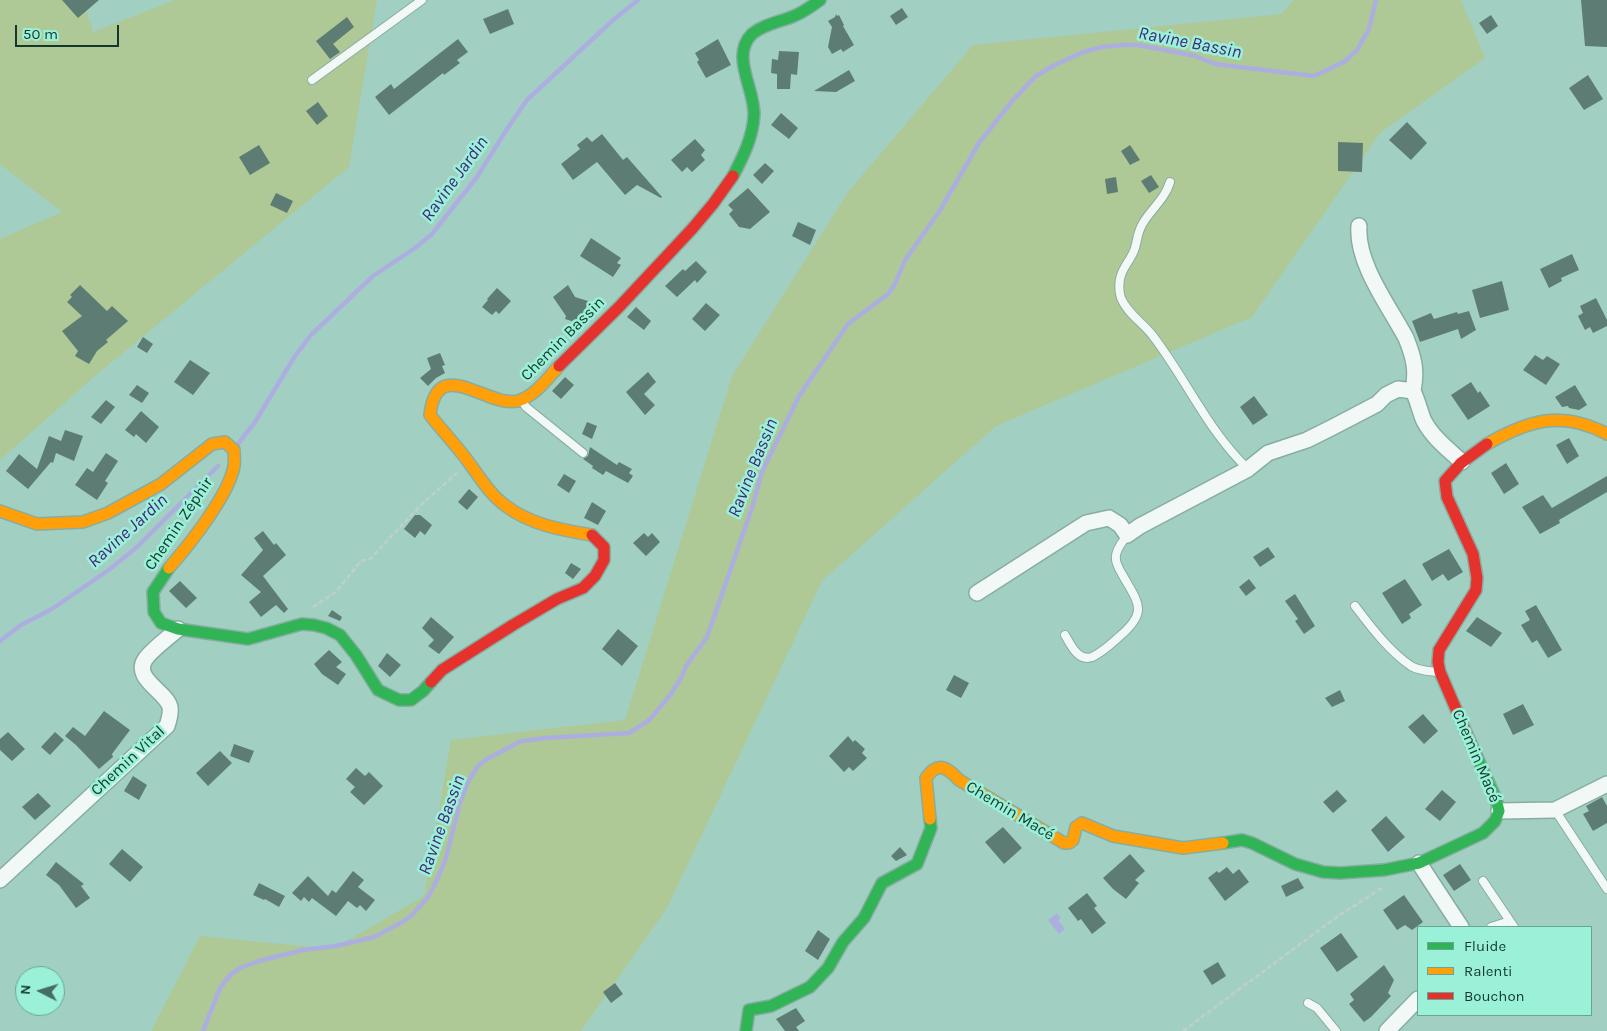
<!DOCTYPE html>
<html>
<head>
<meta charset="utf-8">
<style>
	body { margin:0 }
	#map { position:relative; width:1607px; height:1031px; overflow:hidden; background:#a1d0c3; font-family:Karla,sans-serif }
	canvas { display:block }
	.legend { position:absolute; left:1417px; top:926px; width:175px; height:90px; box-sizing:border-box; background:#9bf1d8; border:1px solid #65a794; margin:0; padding:6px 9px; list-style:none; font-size:15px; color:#13382f }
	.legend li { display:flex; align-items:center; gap:10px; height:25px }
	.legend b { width:25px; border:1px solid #65a794 }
	.north { position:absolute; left:15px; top:966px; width:50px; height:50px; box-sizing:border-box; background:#9bf1d8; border:1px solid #65a794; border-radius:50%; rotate:275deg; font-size:14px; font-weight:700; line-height:20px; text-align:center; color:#13382f }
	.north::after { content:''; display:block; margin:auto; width:18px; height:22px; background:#456d63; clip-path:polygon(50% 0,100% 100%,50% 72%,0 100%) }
	.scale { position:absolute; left:15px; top:25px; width:104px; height:22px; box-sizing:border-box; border:2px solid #13382f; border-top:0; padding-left:6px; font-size:15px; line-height:18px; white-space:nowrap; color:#13382f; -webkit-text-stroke:4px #9bf1d8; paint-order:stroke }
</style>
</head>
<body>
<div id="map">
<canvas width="1607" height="1031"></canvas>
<ul class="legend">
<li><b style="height:6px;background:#30b455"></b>Fluide</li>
<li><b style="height:6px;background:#ff9f0a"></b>Ralenti</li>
<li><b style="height:6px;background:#e5322d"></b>Bouchon</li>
</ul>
<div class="north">N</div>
<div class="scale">50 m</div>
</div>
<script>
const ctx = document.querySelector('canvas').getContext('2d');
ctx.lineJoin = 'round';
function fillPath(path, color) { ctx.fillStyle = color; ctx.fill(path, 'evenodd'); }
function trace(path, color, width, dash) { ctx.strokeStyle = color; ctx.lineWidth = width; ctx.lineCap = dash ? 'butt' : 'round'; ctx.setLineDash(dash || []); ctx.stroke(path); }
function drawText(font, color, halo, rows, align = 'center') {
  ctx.font = font + ' Karla,sans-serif'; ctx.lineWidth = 5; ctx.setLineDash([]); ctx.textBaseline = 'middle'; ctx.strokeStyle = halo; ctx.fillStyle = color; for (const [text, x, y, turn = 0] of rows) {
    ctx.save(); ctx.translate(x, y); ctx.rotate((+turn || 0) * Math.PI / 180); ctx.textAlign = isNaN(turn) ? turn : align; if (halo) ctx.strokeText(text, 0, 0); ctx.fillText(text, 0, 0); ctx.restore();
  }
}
fillPath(new Path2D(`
	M0 0H83L93 32 175 0H377L349 167 96 375 0 460V239L62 212 0 164Z
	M1294 0H1461L1485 58 1380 133 1252 317 996 426 822 581 667 908 581 1031H151L200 936 333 949 424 896 451 740 625 720 732 376 848 192 973 45 1281 14Z`), '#aec896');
fillPath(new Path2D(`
	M1057 913 1061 918 1058 920 1065 929 1059 934 1048 920Z`), '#adaee0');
trace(new Path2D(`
	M238 444 255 422 295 356 311 335 373 276 415 248 432 234 477 177 507 129 527 100 613 20 638 0
	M0 641 21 625 52 609 110 569 137 547 218 466
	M203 1031 220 988 231 974 242 967 259 961 303 950 336 946 374 937 404 921 412 915 428 897 434 886 445 861 460 803 469 780 478 766 487 759 521 741 545 738 629 733 648 721 657 711 671 694 681 678 686 666 707 637 752 508 762 472 799 396 848 324 888 294 895 284 905 260 939 212 979 143 1013 100 1036 76 1053 66 1083 52 1102 47 1123 45H1138L1180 53 1195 56 1215 64 1314 76 1344 62 1357 50 1369 29 1376 0`), '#adaee0', 4.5);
fillPath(new Path2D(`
	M62 0H99L78 18Z
	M1581 0H1607V47L1585 46Z
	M902 8 908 17 896 25 890 16Z
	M508 9 514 24 490 34 483 19Z
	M836 14 837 16 839 15 844 25 843 26 854 45 843 52 841 49 832 54 828 47 832 27 828 21 835 17Z
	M1491 15 1498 26 1487 34 1479 23Z
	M347 17 354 27 333 44 340 52 330 59 316 41Z
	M458 39 468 52 457 60 460 63 444 75 443 73 389 115 375 97 391 84 394 89Z
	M718 39 731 65 706 78 697 62 699 60 695 53Z
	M779 51 799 52 797 75 791 74 790 89H777V74L771 73 772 59 778 60Z
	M849 70 855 81 836 92 814 91Z
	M1588 75 1603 99 1584 110 1569 88Z
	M318 102 328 116 317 125 306 111Z
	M781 113 798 128 789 139 771 125Z
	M1407 122 1427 143 1411 160 1389 140Z
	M602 134 623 160 627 157 662 197 661 198 637 185 625 195 597 162 573 180 561 164 580 149 577 145 587 137 592 142Z
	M695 139 705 150 701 155 705 160 692 172 687 167 682 172 671 160Z
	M1338 142 1363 143 1362 172 1338 171Z
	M259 145 270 163 250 175 239 157Z
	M1130 145 1140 160 1130 165 1121 151Z
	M765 163 774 171 762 184 753 175Z
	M1151 175 1159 187 1149 193 1141 181Z
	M1116 177 1118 192 1107 194 1105 179Z
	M748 188 770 212 750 229 739 227 729 214 733 210 728 205Z
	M276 193 293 201 287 213 270 205Z
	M798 222 816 230 810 245 792 236Z
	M591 238 621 258 617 263 621 265 613 277 580 256Z
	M1572 254 1579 270 1561 278 1562 281 1549 288 1540 269Z
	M696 261 707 272 697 283 695 280 677 297 665 286 683 269 685 271Z
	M1502 281 1509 310 1480 318 1472 290Z
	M80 285 107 311 112 306 128 321 106 340 108 342 97 351 89 364 75 356 78 351 62 331 82 316 67 302 72 297 70 295Z
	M568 285 575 297 588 301 581 324 565 319 566 316 553 297Z
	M497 288 511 301 499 314 496 311 492 315 482 307 488 300 487 299Z
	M1596 298 1607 320V326L1593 333 1590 327 1585 330 1578 316 1583 313 1580 306Z
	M706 303 720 315 705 331 692 319Z
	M636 307 651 321 644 330 627 317Z
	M1469 311 1476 330 1461 339 1458 329 1420 342 1412 321 1431 313 1434 319 1457 312 1458 314Z
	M143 337 153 344 147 353 137 347Z
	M440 353 445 365 442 366 445 373 436 378 428 386 420 378 431 369 427 358Z
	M1535 355 1543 360 1547 356 1560 364 1546 385 1523 370Z
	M190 360 210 373 193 395 174 382Z
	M648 372 656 382 644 394 655 405 645 415 626 392Z
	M565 377 574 385 561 399 552 391Z
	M1471 382 1478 393 1480 391 1490 406 1468 420 1451 395Z
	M137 385 149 393 142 403 129 395Z
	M1575 385 1587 405 1579 410 1569 408 1568 406 1562 407 1555 397Z
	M1254 396 1268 415 1253 425 1240 407Z
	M106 400 115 407 101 424 91 417Z
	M141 411 159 427 146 443 136 434 134 437 125 430Z
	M587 422 597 426 592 439 582 434Z
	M65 430 83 436 74 461 56 453 53 463 51 462 28 489 6 471 19 454 37 469 49 436 61 441Z
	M1569 438 1579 456 1567 464 1556 445Z
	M590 447 617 465 619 462 632 469 629 473 633 476 628 483 606 471 603 475 592 468 593 466 583 459 588 456Z
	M106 453 118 461 105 481 108 483 97 500 75 485 87 468 93 472Z
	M1506 463 1519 484 1504 494 1491 473Z
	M564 474 576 481 569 493 557 485Z
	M1607 476V492L1559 520 1560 523 1540 534 1522 507 1543 495 1552 508Z
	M469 489 478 497 467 510 458 502Z
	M592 502 606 511 598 525 584 518Z
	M415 515H420L432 525 425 535 420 531 415 538 404 529Z
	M263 531 274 545 276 543 286 555 263 576 288 609 284 613 276 605 261 617 249 602 261 592 241 575 263 550 254 538Z
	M644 533 648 537 652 533 660 542 646 556 633 543Z
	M1268 547 1275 557 1260 567 1253 557Z
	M1449 549 1463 572 1448 581 1443 574 1432 581 1422 564Z
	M571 563 581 569 573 579 565 573Z
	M1249 579 1256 588 1246 596 1239 587Z
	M1405 579 1422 605 1409 614 1411 618 1402 624 1382 593Z
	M180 581 197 598 186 608 169 591Z
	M1295 594 1315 626 1304 634 1295 621 1298 619 1285 601Z
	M1536 605 1562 650 1548 658 1537 640 1532 643 1521 625 1530 620 1525 611Z
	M332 610 342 617 340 621 328 616Z
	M431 617 454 637 439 654 428 646 434 640 422 628Z
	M1477 617 1502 633 1491 647 1466 631Z
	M618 629 638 646 622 666 602 649Z
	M329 650 342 662 336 667 346 674 338 685 322 674 314 664Z
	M387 653 401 665 390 677 378 666Z
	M954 675 969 683 961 698 946 690Z
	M1340 690 1345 701 1332 707 1325 698Z
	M1523 704 1534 725 1513 735 1503 714Z
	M104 711 130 730 112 754 113 757 99 769 76 745 65 736 73 727 85 736Z
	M1423 714 1438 731 1424 744 1408 727Z
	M8 732 25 749 12 761 0 750V739Z
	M55 732 64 740 50 755 41 747Z
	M848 736 853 742 855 740 865 749 862 753 867 758 853 771 849 767 844 772 829 756Z
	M234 744 254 751 249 763 230 756Z
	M220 751 232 763 208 786 196 773Z
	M356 768 365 776 369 772 383 786 364 805 350 792 355 787 346 779Z
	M133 776 147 785 139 800 124 791Z
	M1337 790 1347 801 1333 813 1323 802Z
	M1442 790 1456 802 1440 821 1425 809Z
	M38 793 51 806 35 820 22 807Z
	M1602 797 1607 806V823L1593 831 1583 814 1589 811 1586 806Z
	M1386 816 1405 837 1388 852 1371 830Z
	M1003 827 1022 848 1004 864 985 842Z
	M900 847 907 855 896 861 891 856Z
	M122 849 143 867 130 882 109 864Z
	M1130 854 1145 871 1135 880 1139 883 1126 899 1113 889 1103 878Z
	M56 862 84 884 81 886 90 898 76 908 59 885 46 875Z
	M1460 864 1471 880 1454 891 1443 875Z
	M1227 867 1233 874 1239 869 1249 882 1225 901 1208 878 1217 871 1219 873Z
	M353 871 364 880 358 887 375 900 366 911 360 905 357 908 348 901 336 916 312 898 309 902 304 897 301 901 292 893 308 876 328 896 332 890 336 893Z
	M1298 878 1304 888 1286 897 1281 886Z
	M259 883 285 896 279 907 265 899 264 900 253 895Z
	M1087 893 1097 906 1094 908 1106 923 1092 934 1081 919 1078 921 1068 908Z
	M1404 895 1423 922 1412 930 1405 925 1397 930 1383 910Z
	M818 930 830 939 818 960 805 951Z
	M1341 933 1358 957 1337 972 1320 948Z
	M1218 962 1226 976 1212 985 1203 971Z
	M1384 965 1394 980 1388 993 1391 996 1371 1017 1364 1022 1349 1004 1354 1000 1350 994Z
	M615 983 623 994 611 1003 603 992Z
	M796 1008 805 1021 796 1027 799 1031H785L776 1019Z`), '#5d7c74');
const lane = new Path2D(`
	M312 80 422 0
	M1170 182C1165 199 1152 208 1143 223 1137 233 1138 238 1135 248 1132 259 1122 267 1120 279 1119 285 1119 292 1121 298 1127 313 1143 323 1153 336 1186 379 1208 431 1248 469
	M522 401 526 407 583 453
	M1355 606C1371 627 1389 651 1411 666 1419 671 1429 671 1438 672
	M1065 635C1071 645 1078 662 1092 657 1103 652 1111 644 1120 636 1149 611 1138 603 1122 574 1119 569 1115 561 1116 556 1116 549 1123 541 1127 535
	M1555 810 1607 889
	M1483 881 1514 927
	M1491 927 1510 921
	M1308 1003 1317 1008 1336 1031`);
const street = new Path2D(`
	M1359 226C1356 263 1389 306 1406 338 1414 358 1417 370 1413 391
	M977 593 1086 523 1109 518 1120 525 1127 535 1140 526 1248 469 1268 453 1307 440 1333 427 1377 404 1386 395 1398 389 1413 391C1418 401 1420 412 1424 421 1433 438 1449 450 1462 462
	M1499 811 1555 810 1607 784
	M1419 863 1461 927
	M0 880 167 726C169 720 171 713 170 707 166 691 131 678 146 658 154 648 168 638 178 629
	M1387 1031 1418 999`);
const fast = new Path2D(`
	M733 176C743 157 753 137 754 115 755 89 730 56 752 34 764 24 780 22 794 16 804 12 812 6 820 0
	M169 568 153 592 154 612 161 623 178 629 248 639 302 624 314 625 326 628 340 635 356 655 378 690 399 700H411L423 691 431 682
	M1223 843 1242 840 1252 843 1295 864 1323 872 1340 873 1384 870 1419 863 1483 833 1495 821 1499 811 1496 799 1471 744
	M746 1031 749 1010 771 1006 810 987 828 968 843 942 864 918 882 883 917 864 931 828 930 819`);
const slow = new Path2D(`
	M559 366C548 378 535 396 518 401 487 408 437 353 430 415 441 429 453 442 464 456 477 473 489 494 506 506 531 525 562 530 592 535
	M1487 444C1529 420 1562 410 1607 434
	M0 511 37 524 83 522 108 513 161 484 212 444 225 442 234 450C234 455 235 461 234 466 229 495 189 545 169 568
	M930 819 926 778C938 761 947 767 959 780L1064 843H1069L1073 840 1076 827 1082 823 1113 836 1183 848 1223 843`);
const jam = new Path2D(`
	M559 366 619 307 692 229 713 204 733 176
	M431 682 442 670 513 625 557 599 583 588 595 576 604 560V547L592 535
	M1471 744 1440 672 1438 662 1439 650 1476 590 1477 578 1473 554 1447 497 1445 481 1461 463 1487 444`);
trace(lane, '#87ada3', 10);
trace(street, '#87ada3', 18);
trace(fast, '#87ada3', 14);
trace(slow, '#87ada3', 14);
trace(jam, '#87ada3', 14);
trace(new Path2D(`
	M313 607 336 592 361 561 370 559 422 504 457 473
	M1183 1031 1338 916 1382 888`), '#c0cfcb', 2.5, [5, 2.5]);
trace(lane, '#f1f8f6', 8);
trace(street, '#f1f8f6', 15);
trace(fast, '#30b455', 11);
trace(slow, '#ff9f0a', 11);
trace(jam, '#e5322d', 11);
drawText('16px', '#13382f', '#9bf1d8', [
	["Chemin Bassin",563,339,-45],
	["Chemin Zéphir",179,524,-56],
	["Chemin Macé",1476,756,67],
	["Chemin Vital",128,761,-43],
	["Chemin Macé",1010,811,31]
]);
drawText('italic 18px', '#44257e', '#9bf1d8', [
	["Ravine Bassin",1190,43,11],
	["Ravine Jardin",455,179,-54],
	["Ravine Bassin",753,468,-68],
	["Ravine Jardin",128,531,-42],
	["Ravine Bassin",442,825,-70]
]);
</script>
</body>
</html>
